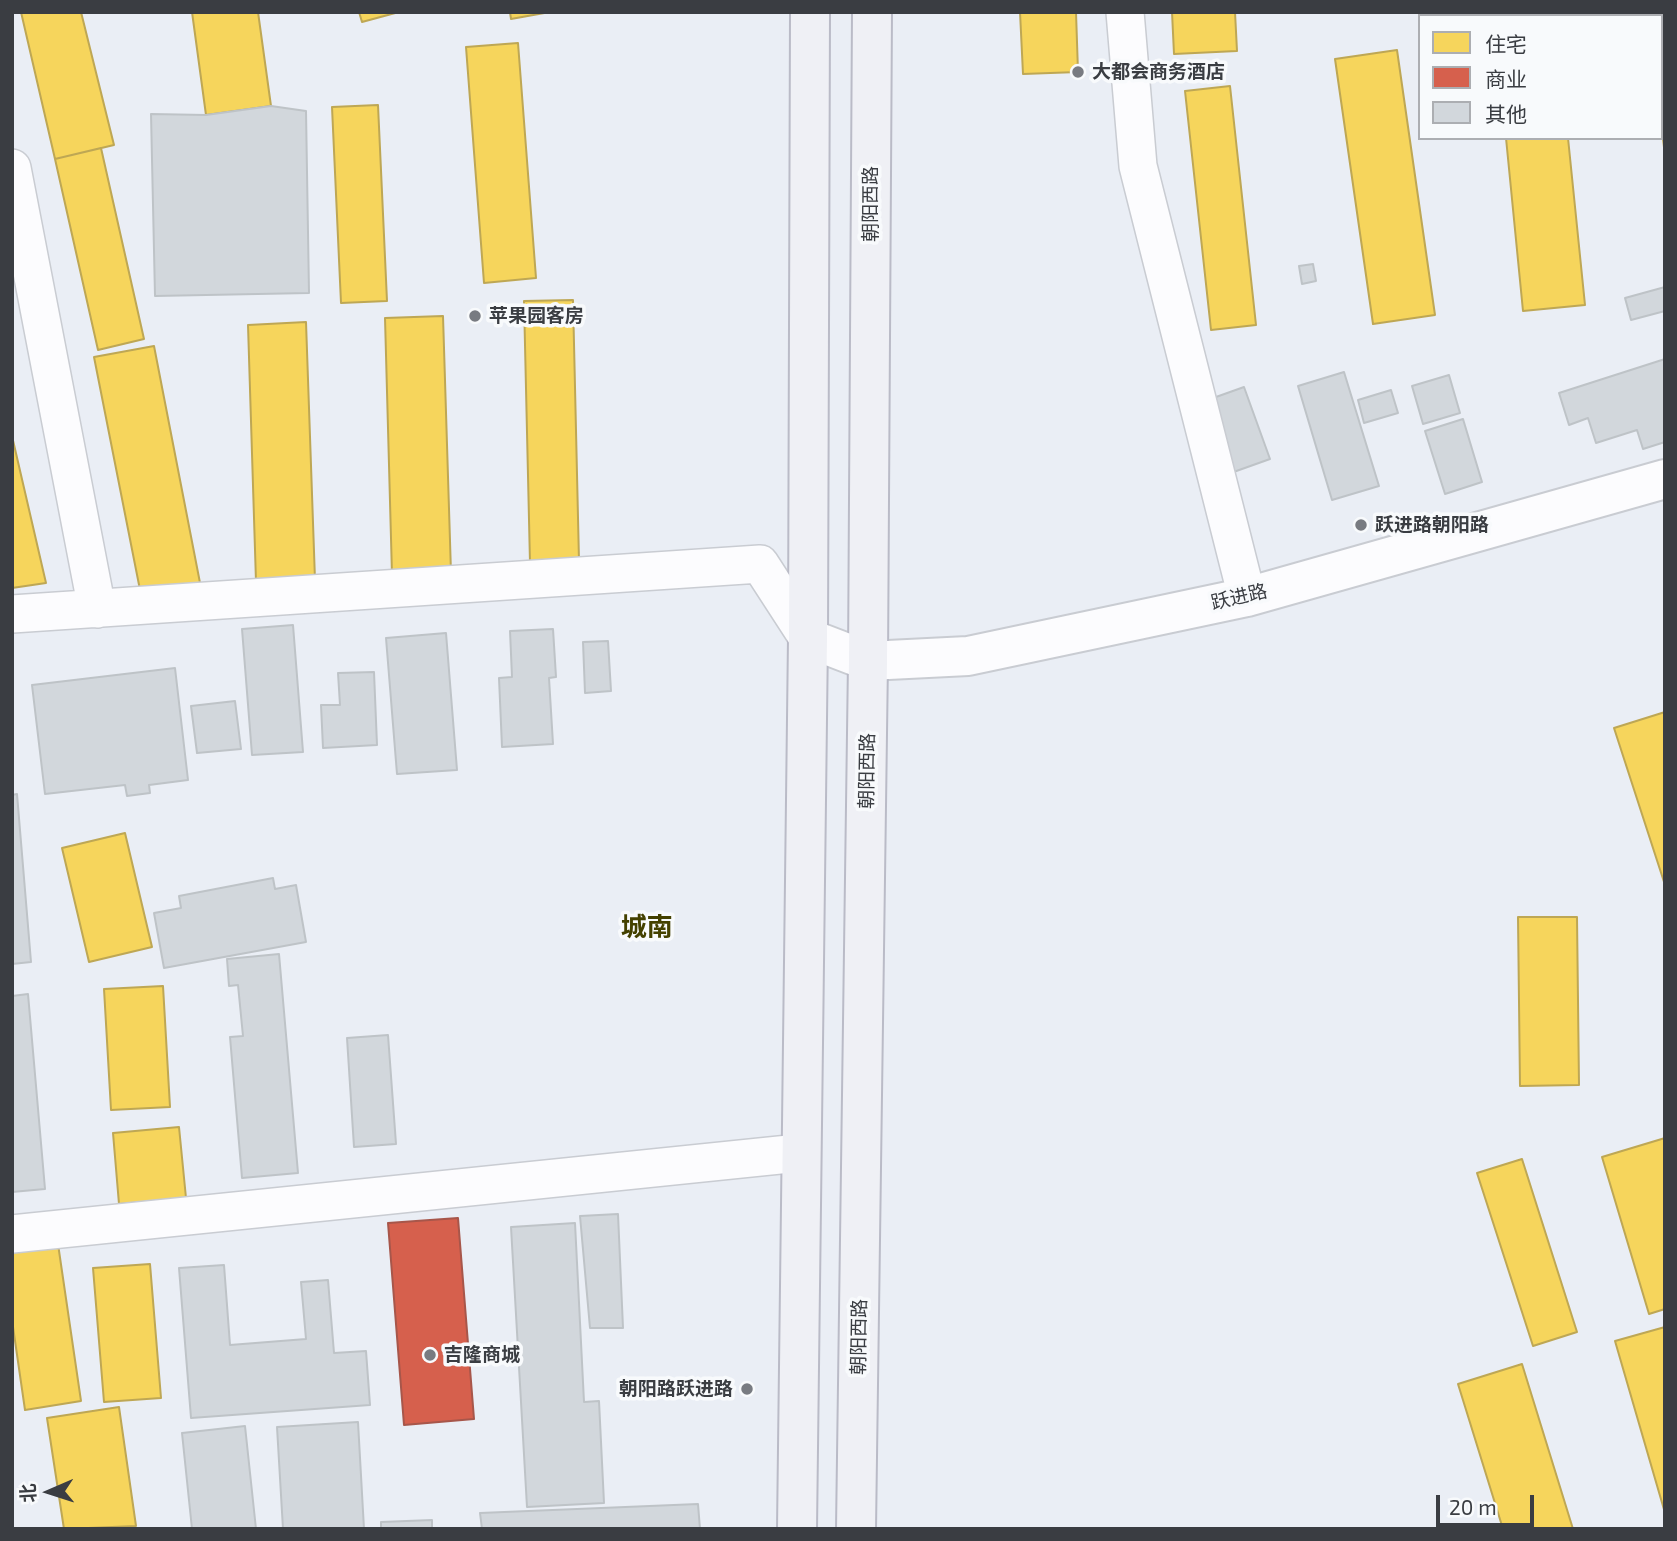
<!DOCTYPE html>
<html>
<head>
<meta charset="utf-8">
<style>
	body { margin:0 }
	#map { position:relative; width:1677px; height:1541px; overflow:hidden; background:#eaeef5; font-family:"Exo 2","Noto Sans SC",sans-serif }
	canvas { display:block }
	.frame { position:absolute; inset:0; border:14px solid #3a3d42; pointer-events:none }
	.legend { position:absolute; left:1418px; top:14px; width:245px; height:126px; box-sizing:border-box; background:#f8fafc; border:2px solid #acaeb2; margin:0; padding:9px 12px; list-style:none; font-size:21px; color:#3a3d42 }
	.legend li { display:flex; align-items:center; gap:14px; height:35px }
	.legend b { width:35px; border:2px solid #acaeb2 }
	.north { position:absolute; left:14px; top:1457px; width:70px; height:70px; -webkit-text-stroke:5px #f8fafc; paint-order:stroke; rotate:267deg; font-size:19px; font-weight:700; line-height:28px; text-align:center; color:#3a3d42 }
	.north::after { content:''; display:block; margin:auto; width:24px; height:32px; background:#3a3d42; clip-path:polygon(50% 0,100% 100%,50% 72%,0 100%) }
	.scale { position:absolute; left:1436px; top:1495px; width:98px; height:32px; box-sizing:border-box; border:4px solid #3a3d42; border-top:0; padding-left:9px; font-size:21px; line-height:24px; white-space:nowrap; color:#3a3d42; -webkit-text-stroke:5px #f8fafc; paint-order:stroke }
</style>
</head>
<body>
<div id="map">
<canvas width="1677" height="1541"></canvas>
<div class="frame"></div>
<ul class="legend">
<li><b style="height:19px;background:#f6d55c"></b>住宅</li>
<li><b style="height:19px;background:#d6604d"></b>商业</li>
<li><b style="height:19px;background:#d2d7dc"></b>其他</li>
</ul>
<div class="north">北</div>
<div class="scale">20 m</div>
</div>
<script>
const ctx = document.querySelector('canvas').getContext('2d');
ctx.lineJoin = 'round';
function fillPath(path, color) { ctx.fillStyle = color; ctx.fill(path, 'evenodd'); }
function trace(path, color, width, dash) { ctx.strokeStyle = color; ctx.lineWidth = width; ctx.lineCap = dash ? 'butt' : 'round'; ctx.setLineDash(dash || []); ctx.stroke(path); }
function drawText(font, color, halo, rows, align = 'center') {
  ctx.font = font + ' "Exo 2","Noto Sans SC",sans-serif'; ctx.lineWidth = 7; ctx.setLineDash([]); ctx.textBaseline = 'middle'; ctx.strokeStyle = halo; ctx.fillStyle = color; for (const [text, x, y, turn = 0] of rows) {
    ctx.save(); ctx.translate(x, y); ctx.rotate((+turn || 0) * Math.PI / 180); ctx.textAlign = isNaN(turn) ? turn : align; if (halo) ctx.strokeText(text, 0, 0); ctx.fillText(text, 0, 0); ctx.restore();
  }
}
const homes = new Path2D(`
	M21 12H81L114 145 55 159Z
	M192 12H258L271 106 206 115Z
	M359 12H399L362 22Z
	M510 12H550L511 19Z
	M1020 12H1076L1078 72 1023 74Z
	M1172 12H1235L1237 51 1174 54Z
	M1650 12H1665V156L1661 122V16H1650Z
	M518 43 536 278 484 283 466 47Z
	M1397 50 1435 315 1373 324 1335 59Z
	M1230 86 1256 325 1211 330 1185 91Z
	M378 105 387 301 341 303 332 107Z
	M1506 138H1568L1585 305 1523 311Z
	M101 148 144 339 98 350 55 159Z
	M573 300 579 561 530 563 524 301Z
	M443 316 451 573 392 575 385 318Z
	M306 322 315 580 256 582 248 325Z
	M154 346 201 588 142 600 94 357Z
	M12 436 46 583 12 588Z
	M1665 712V885L1614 728Z
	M125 833 152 947 89 962 62 848Z
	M1518 917H1577L1579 1085 1520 1086Z
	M163 986 170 1107 111 1110 104 989Z
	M179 1127 186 1198 119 1204 113 1133Z
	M1665 1138V1309L1649 1314 1602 1157Z
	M1522 1159 1577 1332 1533 1346 1477 1173Z
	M58 1244 81 1401 25 1410 12 1320V1250Z
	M150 1264 161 1398 104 1402 93 1268Z
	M1665 1327V1513L1615 1341Z
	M1522 1364 1573 1529H1503L1458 1384Z
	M119 1407 136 1526 64 1529 47 1418Z`);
fillPath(homes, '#f6d55c');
trace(homes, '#bea754', 2);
const shops = new Path2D(`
	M458 1218 474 1419 404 1425 388 1223Z`);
fillPath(shops, '#d6604d');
trace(shops, '#a7564a', 2);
const building = new Path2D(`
	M271 106 306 111 309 293 155 296 151 114 206 115Z
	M1313 264 1316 281 1302 284 1299 266Z
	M1665 287V311L1631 320 1625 298Z
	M1665 359V442L1643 449 1637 430 1596 443 1588 418 1569 425 1559 393Z
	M1344 372 1379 486 1332 500 1298 386Z
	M1449 375 1460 413 1423 424 1412 386Z
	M1244 387 1270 459 1228 474 1202 402Z
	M1391 390 1398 413 1364 423 1358 400Z
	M1463 419 1482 482 1445 494 1425 431Z
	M293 625 303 752 252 755 242 629Z
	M553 629 556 677 549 678 553 744 502 747 499 678 512 677 510 631Z
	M446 633 457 770 397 774 386 638Z
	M608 641 611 691 585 693 583 642Z
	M175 668 188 780 149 785 150 793 127 796 125 785 45 794 32 685Z
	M374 672 377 745 323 748 321 705H340L338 673Z
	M235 701 241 749 197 753 191 706Z
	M17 794 31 962 12 964V795Z
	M273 878 275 889 296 885 306 942 164 968 154 913 181 908 179 896Z
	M279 954 298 1173 242 1178 230 1037 243 1036 238 985 229 986 227 959Z
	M28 994 45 1189 12 1192V996Z
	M388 1035 396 1144 354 1147 347 1038Z
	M618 1214 623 1328H590L580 1216Z
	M575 1223 584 1402 599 1401 604 1503 527 1507 511 1227Z
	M224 1265 230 1345 306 1339 301 1282 328 1280 334 1353 366 1351 370 1405 191 1418 179 1268Z
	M358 1422 364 1529H283L277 1427Z
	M245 1426 256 1529H192L182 1433Z
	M698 1504 700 1529H482L480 1513Z
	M432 1520V1529H381V1522Z`);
fillPath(building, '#d2d7dc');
trace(building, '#bec3c7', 2);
const minor = new Path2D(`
	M1125 12 1138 166 1247 597
	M12 168 97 609
	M12 614 760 564 808 638
	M12 1234 799 1153`);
const tertiary = new Path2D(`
	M808 638 868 661 968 656 1247 597 1665 479`);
const primary = new Path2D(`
	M797 1529 808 638 810 12
	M856 1529 868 661 872 12`);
trace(minor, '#c9ccd2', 40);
trace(tertiary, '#c9ccd2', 42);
trace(primary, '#babbc7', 42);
trace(minor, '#fcfcfe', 37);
trace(tertiary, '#fcfcfe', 38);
trace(primary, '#eff0f5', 38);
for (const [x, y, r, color] of [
	[1078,72,7,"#787b81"],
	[475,316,7,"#787b81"],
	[1361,525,7,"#787b81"],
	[430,1355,7,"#787b81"],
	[747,1389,7,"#787b81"]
]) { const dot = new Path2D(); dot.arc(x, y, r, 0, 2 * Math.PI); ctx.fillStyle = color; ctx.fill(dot); trace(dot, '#f8fafc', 2.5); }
drawText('bold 19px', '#3a3d42', '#f8fafc', [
	["大都会商务酒店",1092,72],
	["苹果园客房",489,316],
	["跃进路朝阳路",1375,525],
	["吉隆商城",444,1355],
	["朝阳路跃进路",733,1389,"right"]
], 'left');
drawText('19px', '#3a3d42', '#f8fafc', [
	["朝阳西路",871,204,-90],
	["跃进路",1239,597,-13],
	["朝阳西路",867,771,-89],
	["朝阳西路",859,1337,-89]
]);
drawText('bold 26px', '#444100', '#f8fafc', [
	["城南",647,927]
]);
</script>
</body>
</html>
